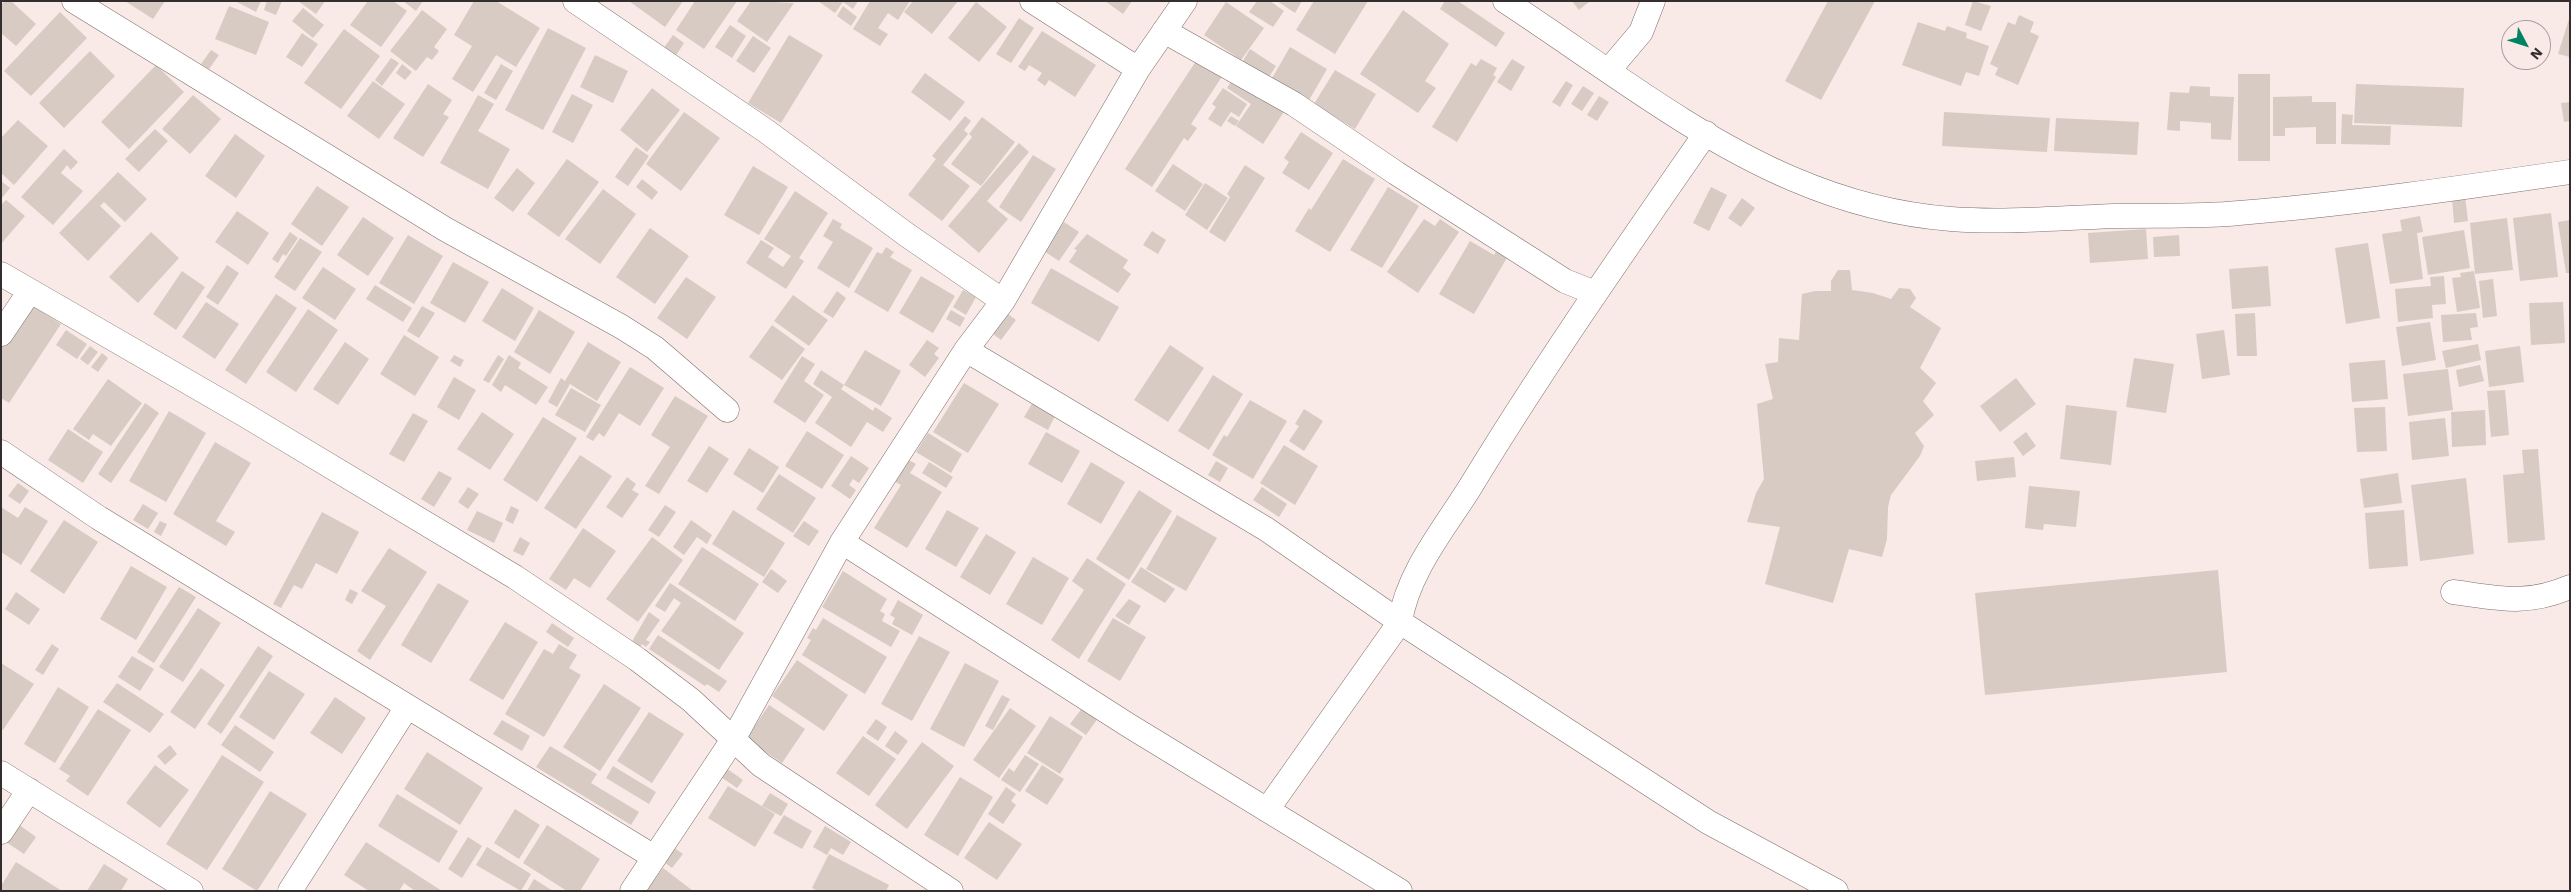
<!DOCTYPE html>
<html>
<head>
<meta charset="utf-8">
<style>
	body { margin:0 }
	#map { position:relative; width:2571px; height:892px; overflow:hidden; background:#f9e9e7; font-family:"Work Sans",sans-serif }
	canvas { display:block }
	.frame { position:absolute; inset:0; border:2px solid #352e2e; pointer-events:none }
	.north { position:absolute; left:2501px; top:20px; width:50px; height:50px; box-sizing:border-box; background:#f9e9e7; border:1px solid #ab9e9d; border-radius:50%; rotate:130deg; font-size:14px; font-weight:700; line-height:20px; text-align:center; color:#352e2e }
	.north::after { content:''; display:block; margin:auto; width:18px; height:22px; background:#008264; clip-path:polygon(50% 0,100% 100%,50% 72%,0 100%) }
</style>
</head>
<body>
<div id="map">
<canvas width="2571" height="892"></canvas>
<div class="frame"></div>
<div class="north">N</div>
</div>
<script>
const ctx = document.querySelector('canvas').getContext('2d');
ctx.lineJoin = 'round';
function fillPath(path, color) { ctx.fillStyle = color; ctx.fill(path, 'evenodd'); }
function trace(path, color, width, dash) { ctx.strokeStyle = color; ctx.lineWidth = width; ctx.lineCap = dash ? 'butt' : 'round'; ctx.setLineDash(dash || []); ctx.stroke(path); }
fillPath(new Path2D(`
	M5 1H11L36 24 16 46 1 33V5Z
	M125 1H165L153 19Z
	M235 1H261L256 12Z
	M267 1H282L276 15 264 10Z
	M298 1H325L316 14Z
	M368 1H393L407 11 381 47 350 25Z
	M403 1H423L416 11Z
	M474 1H496L540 28 516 67 496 55 473 92 452 79 472 46 454 35Z
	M629 1H683L665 27Z
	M695 1H737L704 49 676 30Z
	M751 1 794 3 767 42 737 21Z
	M818 1H858L853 9 843 2 835 13Z
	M870 1H910L898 20 888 13 878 28 888 34 880 46 853 29Z
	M913 1H958L932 34 904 12Z
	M1105 1H1132L1123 14Z
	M1257 1H1270L1284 11 1273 27 1249 12Z
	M1277 1H1302L1295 13Z
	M1314 1H1368L1335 54 1296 30Z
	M1445 1H1458L1505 33 1496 47 1440 9Z
	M1572 1H1590L1579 10Z
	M1828 1H1875L1821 100 1785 81Z
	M1973 1 1991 6 1981 31 1965 25Z
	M976 2 1007 27 979 62 948 38Z
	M1226 2 1264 28 1241 60 1204 35Z
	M229 6 269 22 256 55 215 39Z
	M843 6 857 17 851 26 837 16Z
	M303 8 324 25 313 38 292 21Z
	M422 10 447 29 434 47 439 51 432 60 427 57 416 71 390 51Z
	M1403 10 1449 44 1425 81 1436 88 1418 113 1360 74Z
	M60 12 87 38 31 96 4 71Z
	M2019 15 2034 22 2030 32 2039 36 2018 85 1995 75 1998 68 1990 64 2008 22 2015 25Z
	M2570 16V57L2558 54Z
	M1019 18 1034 28 1011 63 996 54Z
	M1918 22 1945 31 1947 26 1967 33 1966 38 1989 46 1979 76 1966 72 1961 86 1902 65Z
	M730 25 746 36 732 58 715 47Z
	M548 28 586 48 543 130 505 110Z
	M344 29 380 56 341 109 304 83Z
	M1042 31 1096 65 1075 97 1049 80 1045 86 1037 80 1042 73 1029 65 1025 71 1018 67Z
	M302 33 318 44 302 67 286 57Z
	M673 35 684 43 675 57 663 49Z
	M789 35 823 55 781 123 748 103Z
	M753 36 771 48 754 73 736 61Z
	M1290 47 1327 69 1308 102 1271 80Z
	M1250 49 1276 66 1267 80 1241 64Z
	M211 50 219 55 209 69 201 64Z
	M90 51 115 76 64 128 39 103Z
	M595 55 628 71 613 103 580 87Z
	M391 58 399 63 382 86 375 80Z
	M1198 58 1223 75 1191 124 1197 128 1188 141 1184 138 1152 187 1125 169Z
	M1481 59 1497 68 1493 75 1496 77 1457 142 1432 127 1471 63 1476 66Z
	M1512 59 1525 67 1511 91 1497 82Z
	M402 64 412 72 405 80 396 73Z
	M501 64 513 71 496 100 484 93Z
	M156 65 184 92 129 149 101 122Z
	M1335 70 1376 94 1355 129 1314 104Z
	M925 73 965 102 950 121 911 92Z
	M1236 74 1287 107 1263 144 1236 126 1251 104 1227 88Z
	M2238 74H2270V161H2238Z
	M373 81 405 104 379 139 347 116Z
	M1566 81 1573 85 1560 107 1552 102Z
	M428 84 452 100 443 114 449 117 423 157 393 138Z
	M2356 84 2464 88 2462 127 2354 123Z
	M1583 86 1594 93 1582 111 1571 104Z
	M2190 86 2210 87V96L2234 97 2231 140 2211 139V123L2180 121V131L2167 130 2170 92 2189 93Z
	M652 88 680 110 647 152 620 130Z
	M1223 88 1247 104 1239 117 1231 112 1221 127 1208 119 1216 107 1212 104Z
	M572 94 593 105 573 143 552 132Z
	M193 95 221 119 190 154 162 129Z
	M478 95 494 104 478 131 510 149 488 189 440 163Z
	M1599 96 1609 102 1597 121 1587 115Z
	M2312 96V102H2336V144H2316V127L2285 128V136H2273V97Z
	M2570 102V121L2564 122 2561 103Z
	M684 112 720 138 681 191 646 164Z
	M1944 112 2050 118 2047 152 1942 146Z
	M2342 114 2353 115 2352 125 2391 126 2390 145 2341 144Z
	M965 116 971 121 964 130 968 134 943 165 970 186 942 221 908 195 936 159 932 156Z
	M1231 116 1239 121 1235 126 1227 121Z
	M982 117 1015 142 981 186 951 164 972 137 969 134Z
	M2056 118 2139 122 2137 155 2054 151Z
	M18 120 48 146 14 185 1 173V138Z
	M155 129 168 141 139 172 125 159Z
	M1301 132 1333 153 1309 190 1282 173 1289 162 1284 158Z
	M235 134 265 156 236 198 205 176Z
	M1019 143 1029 152 987 201 1008 219 979 253 948 226Z
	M636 147 649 156 628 186 615 177Z
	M64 149 78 162 71 170 67 165 61 173 83 191 53 225 21 197Z
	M1033 155 1056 169 1021 222 999 207Z
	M567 159 599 182 559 237 527 214Z
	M1343 159 1375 179 1330 252 1295 231 1309 208 1311 210Z
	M1173 164 1203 184 1185 211 1155 191Z
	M1245 165 1265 178 1225 242 1209 232 1230 197 1227 194Z
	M753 166 788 187 759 235 724 215Z
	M517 168 535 183 513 212 494 198Z
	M118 172 147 199 125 222 104 202 100 206 121 226 88 261 59 233Z
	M642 179 658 192 652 200 636 187Z
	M1 181 10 188 1 199Z
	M1205 183 1228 198 1207 230 1185 215Z
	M317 186 349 207 322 246 291 224Z
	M1388 187 1419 206 1382 268 1350 250Z
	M1711 187 1727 195 1709 231 1693 223Z
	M603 189 636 214 600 264 565 239Z
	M795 191 828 213 799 258 804 261 786 289 746 263 761 240 774 248 768 257 783 267 791 256 764 239Z
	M2465 196 2468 221 2454 223 2452 198Z
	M1742 198 1755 208 1741 227 1728 218Z
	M6 200 25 216 1 244V205Z
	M237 211 269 233 248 265 215 242Z
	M2551 213 2558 277 2520 281 2513 218Z
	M2420 216 2423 232 2417 233 2423 279 2390 284 2382 234 2402 231 2400 220Z
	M363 217 394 238 368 276 337 255Z
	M2507 218 2513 270 2475 274 2470 223Z
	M833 219 842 224 840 228 873 248 849 288 817 268 833 242 823 236Z
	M1424 219 1435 226 1440 219 1459 232 1418 293 1387 272Z
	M2570 220V273H2566L2558 222Z
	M1064 222 1079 232 1059 261 1044 251Z
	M650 228 689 256 655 304 616 277Z
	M2146 229 2148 259 2090 263 2088 233Z
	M2464 230 2470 268 2428 275 2422 237Z
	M1152 231 1166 240 1158 254 1143 245Z
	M151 232 179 258 138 303 109 277Z
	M290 232 298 238 286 256 283 254 278 263 272 259Z
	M1087 234 1128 260 1123 268 1131 274 1118 293 1069 262 1077 250 1074 249Z
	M408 235 443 256 414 304 379 283Z
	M2179 235 2180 256 2154 257 2153 237Z
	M300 238 322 252 295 291 274 277Z
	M1470 241 1494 255 1497 250 1508 256 1474 314 1439 294Z
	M2368 243 2380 318 2346 324 2335 248Z
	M886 247 894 252 890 257 912 270 888 312 854 292 877 252 882 254Z
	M453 262 489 282 465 323 430 303Z
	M227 265 239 273 218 305 206 297Z
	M2268 266 2271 306 2232 309 2229 269Z
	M323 267 356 289 335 320 302 298Z
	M1051 268 1119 307 1099 342 1031 303Z
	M1838 270H1850L1852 290 1873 293 1891 299 1899 288 1910 289 1916 298 1910 307 1941 328 1920 368 1936 383 1923 401 1934 415 1915 433 1924 446 1920 456 1891 495 1888 507 1887 539 1882 557 1849 549 1833 603 1765 584 1780 527 1747 522 1756 493 1764 479 1757 404 1773 399 1765 364 1778 362 1779 338 1799 340 1802 294 1815 291H1831V281Z
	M182 271 205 287 176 330 153 314Z
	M2474 271 2480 308 2457 312 2452 278 2461 277 2460 273Z
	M921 276 955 296 933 333 899 313Z
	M2444 276 2446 304 2432 305 2433 318 2398 322 2395 289 2431 286 2430 277Z
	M686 277 716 297 687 339 657 318Z
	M2493 279 2497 316 2483 318 2479 281Z
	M375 285 412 308 403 322 366 299Z
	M502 288 534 308 515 341 482 321Z
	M963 290 976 297 966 315 953 307Z
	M837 291 846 298 833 318 823 312Z
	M276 294 297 308 246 384 225 370Z
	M793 295 828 320 809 346 774 321Z
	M27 302 61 324 9 403 1 398V341Z
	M206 302 239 324 215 359 182 337Z
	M2563 302 2565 343 2531 345 2529 303Z
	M422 306 435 313 419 338 407 331Z
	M308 309 338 330 296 392 266 372Z
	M539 310 575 332 550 374 514 352Z
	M951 310 965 318 960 327 946 319Z
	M1004 311 1016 320 1001 340 993 334Z
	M2255 313 2257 356H2237L2235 314Z
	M2476 313 2478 327 2470 328 2472 340 2443 342 2441 315Z
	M2430 322 2436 360 2402 366 2396 327Z
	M772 325 805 349 782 380 749 357Z
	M66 330 87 344 77 359 56 345Z
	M2224 330 2230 375 2202 379 2196 334Z
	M404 335 439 357 415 396 380 374Z
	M927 340 939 348 934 354 939 358 925 377 909 365Z
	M345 342 369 359 338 405 313 389Z
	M588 342 621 362 597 401 570 384 557 407 548 402 561 378 565 381Z
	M2478 344 2481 360 2446 368 2442 351Z
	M1170 345 1204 368 1168 422 1134 400Z
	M90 346 98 352 88 365 80 359Z
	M2520 346 2524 382 2489 387 2485 351Z
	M865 350 901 371 881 406 844 385Z
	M102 353 108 358 98 372 91 367Z
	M454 355 464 360 460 367 450 361Z
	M498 355 504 359 489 383 483 380Z
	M509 355 521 363 518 368 548 387 536 405 505 385 501 392 492 385Z
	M802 356 815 364 804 381 824 395 805 423 773 402Z
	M2134 358 2174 364 2166 413 2126 407Z
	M2385 360 2388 399 2352 402 2349 363Z
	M2480 365 2484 381 2459 387 2456 370Z
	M630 367 664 388 640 426 619 413 604 437 599 433 593 441 586 437Z
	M2448 369 2453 410 2408 416 2403 374Z
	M821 370 844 385 841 389 873 411 875 407 892 418 883 432 867 422 851 447 815 423 832 397 813 384Z
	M1213 375 1243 394 1209 450 1178 431Z
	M454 377 476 390 459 420 437 407Z
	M2016 378 2036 404 2000 432 1980 406Z
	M108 379 142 403 111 446 93 434 89 440 73 429Z
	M964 383 999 404 968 453 933 432Z
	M571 388 601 405 585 432 555 415Z
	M2505 390 2509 435 2491 437 2487 391Z
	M675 396 708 416 659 494 645 486 670 447 651 435Z
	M1250 400 1287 421 1253 479 1212 455 1224 435 1227 437Z
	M1033 402 1056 414 1048 430 1024 417Z
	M145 403 159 413 111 483 98 474Z
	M2066 405 2117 411 2111 465 2060 459Z
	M2385 407 2387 451 2357 452 2354 408Z
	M1304 409 1323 421 1304 451 1289 441 1299 426 1295 424Z
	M2485 410 2486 445 2452 447 2451 412Z
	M169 411 206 433 166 502 129 481Z
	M482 412 514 434 490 470 457 449Z
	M413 413 428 421 404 462 389 454Z
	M543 417 577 438 537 502 503 480Z
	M2445 418 2449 456 2412 460 2409 422Z
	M68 429 103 452 83 483 48 460Z
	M807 431 844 455 822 489 785 466Z
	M1046 432 1080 451 1062 483 1028 464Z
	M2026 432 2036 446 2023 456 2013 442Z
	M928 433 962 454 951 473 916 452Z
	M215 442 251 463 216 521 235 532 226 546 173 514Z
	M1284 445 1318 466 1295 505 1260 483Z
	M709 446 729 459 707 493 687 481Z
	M749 448 779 467 763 493 733 474Z
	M2538 449 2545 540 2508 543 2503 475 2524 473 2522 450Z
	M580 455 612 476 576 529 544 508Z
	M851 456 869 468 859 483 853 479 849 485 856 490 850 499 831 486Z
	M2014 457 2016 477 1977 481 1975 461Z
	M905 458 916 464 910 473 942 492 907 548 874 528 901 485 892 480Z
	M1216 461 1228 468 1220 482 1208 475Z
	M929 462 953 477 946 488 922 473Z
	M1091 462 1125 482 1101 524 1067 504Z
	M439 471 452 478 434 507 421 499Z
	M2398 473 2402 503 2364 508 2360 479Z
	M779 474 816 498 793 533 756 509Z
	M627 477 636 484 632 490 639 494 622 518 606 507Z
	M2466 478 2474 554 2420 561 2411 485Z
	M18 483 29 491 20 504 8 496Z
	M2029 486 2080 491 2076 527 2044 524 2043 530 2025 528Z
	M468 487 479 494 468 509 458 502Z
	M1262 487 1287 504 1279 517 1253 500Z
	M1139 490 1172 511 1129 580 1096 559Z
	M143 504 158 513 148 529 133 520Z
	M665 505 676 512 659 537 648 530Z
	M511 506 519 510 513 524 505 520Z
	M1 507 18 518 25 507 48 521 21 565 1 552Z
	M733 510 785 543 764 577 712 544Z
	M947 510 979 528 956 567 925 549Z
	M2404 510 2408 566 2369 569 2365 513Z
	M477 511 503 523 494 543 467 530Z
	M322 512 359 532 337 574 316 563 302 589 294 585 281 608 273 604Z
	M1177 515 1217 538 1186 591 1146 569Z
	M64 520 98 542 64 594 30 571Z
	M691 520 712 535 707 544 697 537 684 555 673 547Z
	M160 521 167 524 161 536 154 532Z
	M804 521 819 531 809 546 793 536Z
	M583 528 616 551 590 588 574 578 566 590 549 579Z
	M986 534 1016 552 990 595 960 577Z
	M520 537 530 543 523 556 513 551Z
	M652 537 683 560 638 622 606 599Z
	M702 547 759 584 735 621 678 584Z
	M389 548 427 572 370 660 357 651 386 606 361 591Z
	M1033 557 1069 578 1042 625 1006 604Z
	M1087 558 1126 584 1079 659 1051 640 1084 590 1072 581Z
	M131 566 167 587 136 640 100 619Z
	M1141 567 1175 589 1165 603 1131 582Z
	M771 569 787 581 778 593 762 582Z
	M2218 570 2227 672 1985 695 1975 593Z
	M843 571 887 599 880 611 885 614 882 621 900 631 891 647 822 607Z
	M438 583 469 601 431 663 401 645Z
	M670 583 744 633 719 670 661 631 681 603 674 598 665 612 655 606Z
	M179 587 196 597 154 663 137 652Z
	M350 589 358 593 352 604 345 600Z
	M16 592 40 609 29 625 5 609Z
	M1129 599 1141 606 1129 625 1115 616Z
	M898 600 923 615 912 635 892 624 895 618 890 615Z
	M198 608 221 623 183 682 159 667Z
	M649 612 660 620 646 640 650 642 646 647 642 644 638 650 630 645Z
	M823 618 887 657 865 694 802 655 811 640 807 638 813 628 816 630Z
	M1113 618 1146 637 1120 681 1087 661Z
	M505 622 538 642 503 700 469 680Z
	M552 623 574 638 568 647 546 632Z
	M658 635 727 681 719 692 707 684 705 686 649 649Z
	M919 636 950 652 912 721 881 704Z
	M52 644 59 649 43 675 35 670Z
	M559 644 577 655 569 668 581 675 544 737 505 714 544 649 553 654Z
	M258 646 273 656 221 734 207 724Z
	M132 656 154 669 140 691 118 677Z
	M797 660 848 695 824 731 772 696Z
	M1 663 34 684 3 730 1 729Z
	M965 663 999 681 964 747 930 729Z
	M201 668 225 685 195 729 170 712Z
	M269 671 305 694 274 740 239 717Z
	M117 683 164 714 150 733 103 702Z
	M604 684 641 708 600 771 563 747Z
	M58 687 89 707 55 763 24 744Z
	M1002 695 1010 699 993 730 985 726Z
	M335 697 366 718 342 754 310 733Z
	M769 705 805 729 782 763 746 739Z
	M1083 707 1098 718 1086 735 1070 724Z
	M1010 708 1036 726 999 778 973 760Z
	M98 709 131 730 88 796 66 781 70 776 59 769Z
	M649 712 684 734 652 783 617 761Z
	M1050 716 1083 737 1060 774 1027 753Z
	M876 719 887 727 878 741 866 733Z
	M502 720 530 736 522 751 493 734Z
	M235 725 274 752 260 772 221 745Z
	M895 731 908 741 898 755 885 746Z
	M863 736 896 759 869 796 836 773Z
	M922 742 954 766 907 829 875 805Z
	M170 745 177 754 165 765 157 756Z
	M550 746 597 774 591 783 639 812 631 825 536 767Z
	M427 752 483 788 460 825 404 789Z
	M222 755 264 782 207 870 166 844Z
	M1025 755 1039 764 1020 792 1001 780 1009 768 1014 772Z
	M155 765 189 790 160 828 126 803Z
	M1042 765 1064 779 1047 805 1025 791Z
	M613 766 656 792 649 804 606 778Z
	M726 768 743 780 737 788 721 777Z
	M960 777 993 797 958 856 924 835Z
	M728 786 775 814 755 847 708 818Z
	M1006 787 1016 794 1011 801 1016 805 1003 824 988 814Z
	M270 791 307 814 257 891 222 869Z
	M770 793 788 804 781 816 762 806Z
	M397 794 458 831 439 863 378 826Z
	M515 809 540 825 519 859 494 843Z
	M784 815 812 831 802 849 773 833Z
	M989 822 1022 844 997 880 964 858Z
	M18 824 36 837 24 854 6 842Z
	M547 825 600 859 580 891H567L523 863Z
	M825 826 851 842 843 855 831 848 827 855 813 847Z
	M468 837 482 846 462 878 448 869Z
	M366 842 442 891H415L404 883 399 891H369L344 875Z
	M670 845 683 854 672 868 660 859Z
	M487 847 531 874 521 891 476 865Z
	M829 854 889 885 886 891H818L812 888Z
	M16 862 62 891H1V886Z
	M104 864 128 879 121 891H87Z
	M663 868 693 891H646Z
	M534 879 553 891H527Z`), '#d8cbc3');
const minor = new Path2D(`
	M74 1 445 229 622 327 655 348 727 410
	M575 1 766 131 907 235 1003 301
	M1032 1 1138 69
	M1505 1C1597 61 1692 136 1793 179 1842 200 1898 215 1951 219 2005 223 2061 218 2115 216 2156 215 2198 217 2239 213 2350 204 2460 188 2570 172
	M1164 31 1294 104 1396 173 1565 281 1595 293
	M1609 70 1641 32 1653 1
	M1 274 245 415 515 577 637 659 691 700 761 765 951 891
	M1 334 30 291
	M966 350 1266 529 1400 622 1708 822 1836 891
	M1 452 99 518 654 857
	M842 542 1128 725 1400 891
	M2453 592C2499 598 2525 606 2570 587
	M1 773 191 891
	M1267 810 1400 622C1407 574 1443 530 1469 489 1543 367 1625 250 1706 133
	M1 832 29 790
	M290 891 407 707
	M632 891 734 738 842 542 966 350 1003 301 1138 69 1185 1`);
trace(minor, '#7d6f6d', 25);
trace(minor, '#fff', 24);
</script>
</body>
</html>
